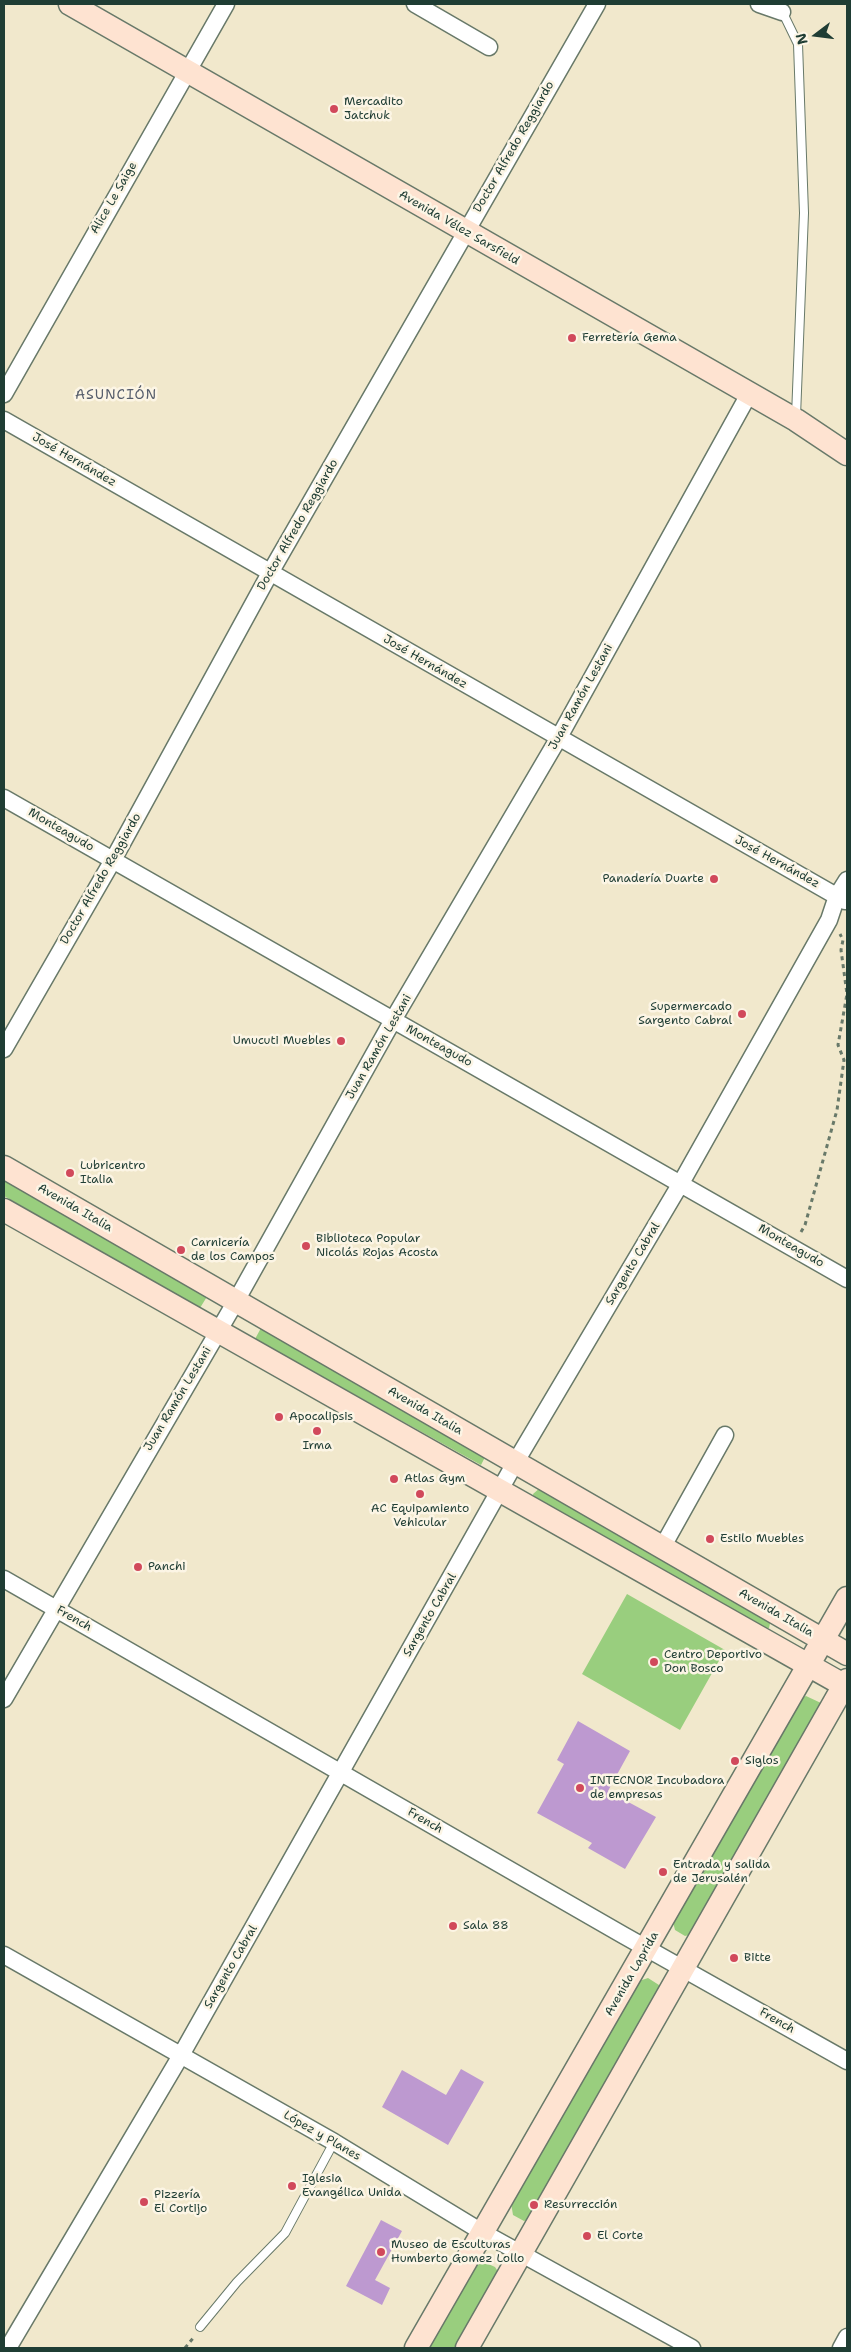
<!DOCTYPE html>
<html>
<head>
<meta charset="utf-8">
<style>
	body { margin:0 }
	#map { position:relative; width:851px; height:2352px; overflow:hidden; background:#f1e8cc; font-family:"Shantell Sans",sans-serif }
	canvas { display:block }
	.frame { position:absolute; inset:0; border:5px solid #1f3d34; pointer-events:none }
	.north { position:absolute; left:791px; top:10px; width:50px; height:50px; -webkit-text-stroke:4px #fcf5e5; paint-order:stroke; rotate:255deg; font-size:14px; font-weight:700; line-height:20px; text-align:center; color:#1f3d34 }
	.north::after { content:''; display:block; margin:auto; width:18px; height:22px; background:#1f3d34; clip-path:polygon(50% 0,100% 100%,50% 72%,0 100%) }
</style>
</head>
<body>
<div id="map">
<canvas width="851" height="2352"></canvas>
<div class="frame"></div>
<div class="north">N</div>
</div>
<script>
const ctx = document.querySelector('canvas').getContext('2d');
ctx.lineJoin = 'round';
function fillPath(path, color) { ctx.fillStyle = color; ctx.fill(path, 'evenodd'); }
function trace(path, color, width, dash) { ctx.strokeStyle = color; ctx.lineWidth = width; ctx.lineCap = dash ? 'butt' : 'round'; ctx.setLineDash(dash || []); ctx.stroke(path); }
function drawText(font, color, halo, rows, align = 'center') {
  ctx.font = font + ' "Shantell Sans",sans-serif'; ctx.lineWidth = 5; ctx.setLineDash([]); ctx.textBaseline = 'middle'; ctx.strokeStyle = halo; ctx.fillStyle = color; for (const [text, x, y, turn = 0] of rows) {
    ctx.save(); ctx.translate(x, y); ctx.rotate((+turn || 0) * Math.PI / 180); ctx.textAlign = isNaN(turn) ? turn : align; if (halo) ctx.strokeText(text, 0, 0); ctx.fillText(text, 0, 0); ctx.restore();
  }
}
fillPath(new Path2D(`
	M4 1177 208 1295 200 1308 4 1196Z
	M261 1328 487 1453 481 1465 255 1339Z
	M541 1487 771 1619 769 1628 765 1629 534 1499 533 1494Z
	M627 1594 725 1650 680 1730 582 1674Z
	M806 1696 821 1703 694 1934 685 1936 675 1930 673 1922 800 1699Z
	M648 1978 659 1985 661 1994 532 2218 524 2221 513 2215 511 2203 639 1981Z
	M484 2262 495 2267 499 2273 458 2348H429L477 2263Z`), '#99ce7e');
fillPath(new Path2D(`
	M578 1721 630 1751 608 1791 656 1817 625 1869 588 1848 592 1843 537 1813 564 1764 557 1760Z
	M461 2069 484 2082 448 2145 382 2107 402 2070 446 2095Z
	M381 2220 402 2231 375 2280 390 2288 382 2305 346 2286Z`), '#bd99d0');
const lane = new Path2D(`
	M782 11 798 44 804 213 796 416
	M200 2327 237 2282 285 2233 334 2142`);
const street = new Path2D(`
	M415 4 489 47
	M759 4 782 12
	M4 394 226 4
	M4 420 845 901
	M4 798 847 1279
	M4 1049 113 860 270 573 597 4
	M663 1546 725 1435
	M4 1579 623 1935 847 2061
	M4 1699 236 1301 393 1020 558 739 749 394
	M4 1955 334 2142 482 2232 692 2348
	M8 2348 180 2057 515 1463 681 1183 829 920 837 896 847 880
	M841 2348 847 2337`);
const secondary = new Path2D(`
	M70 4 796 420 847 454
	M4 1167 847 1654
	M4 1210 847 1687
	M416 2348 847 1598
	M467 2348 847 1680`);
trace(lane, '#687969', 10);
trace(street, '#687969', 19);
trace(secondary, '#687969', 25);
trace(new Path2D(`
	M801 1232 805 1225 837 1110 844 1060 838 1045 847 994 841 950 843 940 840 934
	M185 2348 194 2337`), '#687969', 3, [4, 4]);
trace(lane, '#fff', 8);
trace(street, '#fff', 16);
trace(secondary, '#fee3d1', 22);
for (const [x, y, r, color] of [
	[334,109,5,"#d1495b"],
	[572,338,5,"#d1495b"],
	[714,879,5,"#d1495b"],
	[742,1014,5,"#d1495b"],
	[341,1041,5,"#d1495b"],
	[70,1173,5,"#d1495b"],
	[306,1246,5,"#d1495b"],
	[181,1250,5,"#d1495b"],
	[279,1417,5,"#d1495b"],
	[317,1431,5,"#d1495b"],
	[394,1479,5,"#d1495b"],
	[420,1494,5,"#d1495b"],
	[710,1539,5,"#d1495b"],
	[138,1567,5,"#d1495b"],
	[654,1662,5,"#d1495b"],
	[735,1761,5,"#d1495b"],
	[580,1788,5,"#d1495b"],
	[663,1872,5,"#d1495b"],
	[453,1926,5,"#d1495b"],
	[734,1958,5,"#d1495b"],
	[292,2186,5,"#d1495b"],
	[144,2202,5,"#d1495b"],
	[534,2205,5,"#d1495b"],
	[587,2236,5,"#d1495b"],
	[381,2252,5,"#d1495b"]
]) { const dot = new Path2D(); dot.arc(x, y, r, 0, 2 * Math.PI); ctx.fillStyle = color; ctx.fill(dot); trace(dot, '#fcf5e5', 2); }
drawText('12px', '#1f3d34', '#fcf5e5', [
	["Mercadito",344,102],
	["Jatchuk",344,116],
	["Ferretería Gema",582,338],
	["Panadería Duarte",704,879,"right"],
	["Supermercado",732,1007,"right"],
	["Sargento Cabral",732,1021,"right"],
	["Umucuti Muebles",331,1041,"right"],
	["Lubricentro",80,1166],
	["Italia",80,1180],
	["Biblioteca Popular",316,1239],
	["Nicolás Rojas Acosta",316,1253],
	["Carnicería",191,1243],
	["de los Campos",191,1257],
	["Apocalipsis",289,1417],
	["Irma",317,1446,"center"],
	["Atlas Gym",404,1479],
	["AC Equipamiento",420,1509,"center"],
	["Vehicular",420,1523,"center"],
	["Estilo Muebles",720,1539],
	["Panchi",148,1567],
	["Centro Deportivo",664,1655],
	["Don Bosco",664,1669],
	["Siglos",745,1761],
	["INTECNOR Incubadora",590,1781],
	["de empresas",590,1795],
	["Entrada y salida",673,1865],
	["de Jerusalén",673,1879],
	["Sala 88",463,1926],
	["Bitte",744,1958],
	["Iglesia",302,2179],
	["Evangélica Unida",302,2193],
	["Pizzería",154,2195],
	["El Cortijo",154,2209],
	["Resurrección",544,2205],
	["El Corte",597,2236],
	["Museo de Esculturas",391,2245],
	["Humberto Gomez Lollo",391,2259]
], 'left');
drawText('12px', '#1f3d34', '#fcf5e5', [
	["Doctor Alfredo Reggiardo",514,147,-60],
	["Alice Le Saige",114,198,-60],
	["Avenida Vélez Sarsfield",459,228,30],
	["José Hernández",74,460,30],
	["Doctor Alfredo Reggiardo",298,525,-60],
	["José Hernández",425,662,30],
	["Juan Ramón Lestani",581,697,-61],
	["Monteagudo",61,830,30],
	["José Hernández",777,862,29],
	["Doctor Alfredo Reggiardo",101,879,-60],
	["Monteagudo",439,1046,29],
	["Juan Ramón Lestani",379,1047,-60],
	["Avenida Italia",75,1208,30],
	["Monteagudo",791,1246,30],
	["Sargento Cabral",633,1264,-59],
	["Juan Ramón Lestani",178,1399,-59],
	["Avenida Italia",425,1411,30],
	["Avenida Italia",776,1613,30],
	["Sargento Cabral",430,1615,-60],
	["French",74,1619,30],
	["French",425,1821,30],
	["Sargento Cabral",231,1967,-60],
	["Avenida Laprida",632,1974,-60],
	["French",777,2021,30],
	["López y Planes",322,2136,30]
]);
ctx.letterSpacing = '1px';
drawText('14px', '#565d6b', '#fcf5e5', [
	["ASUNCIÓN",116,395]
]);
ctx.letterSpacing = '0px';
</script>
</body>
</html>
